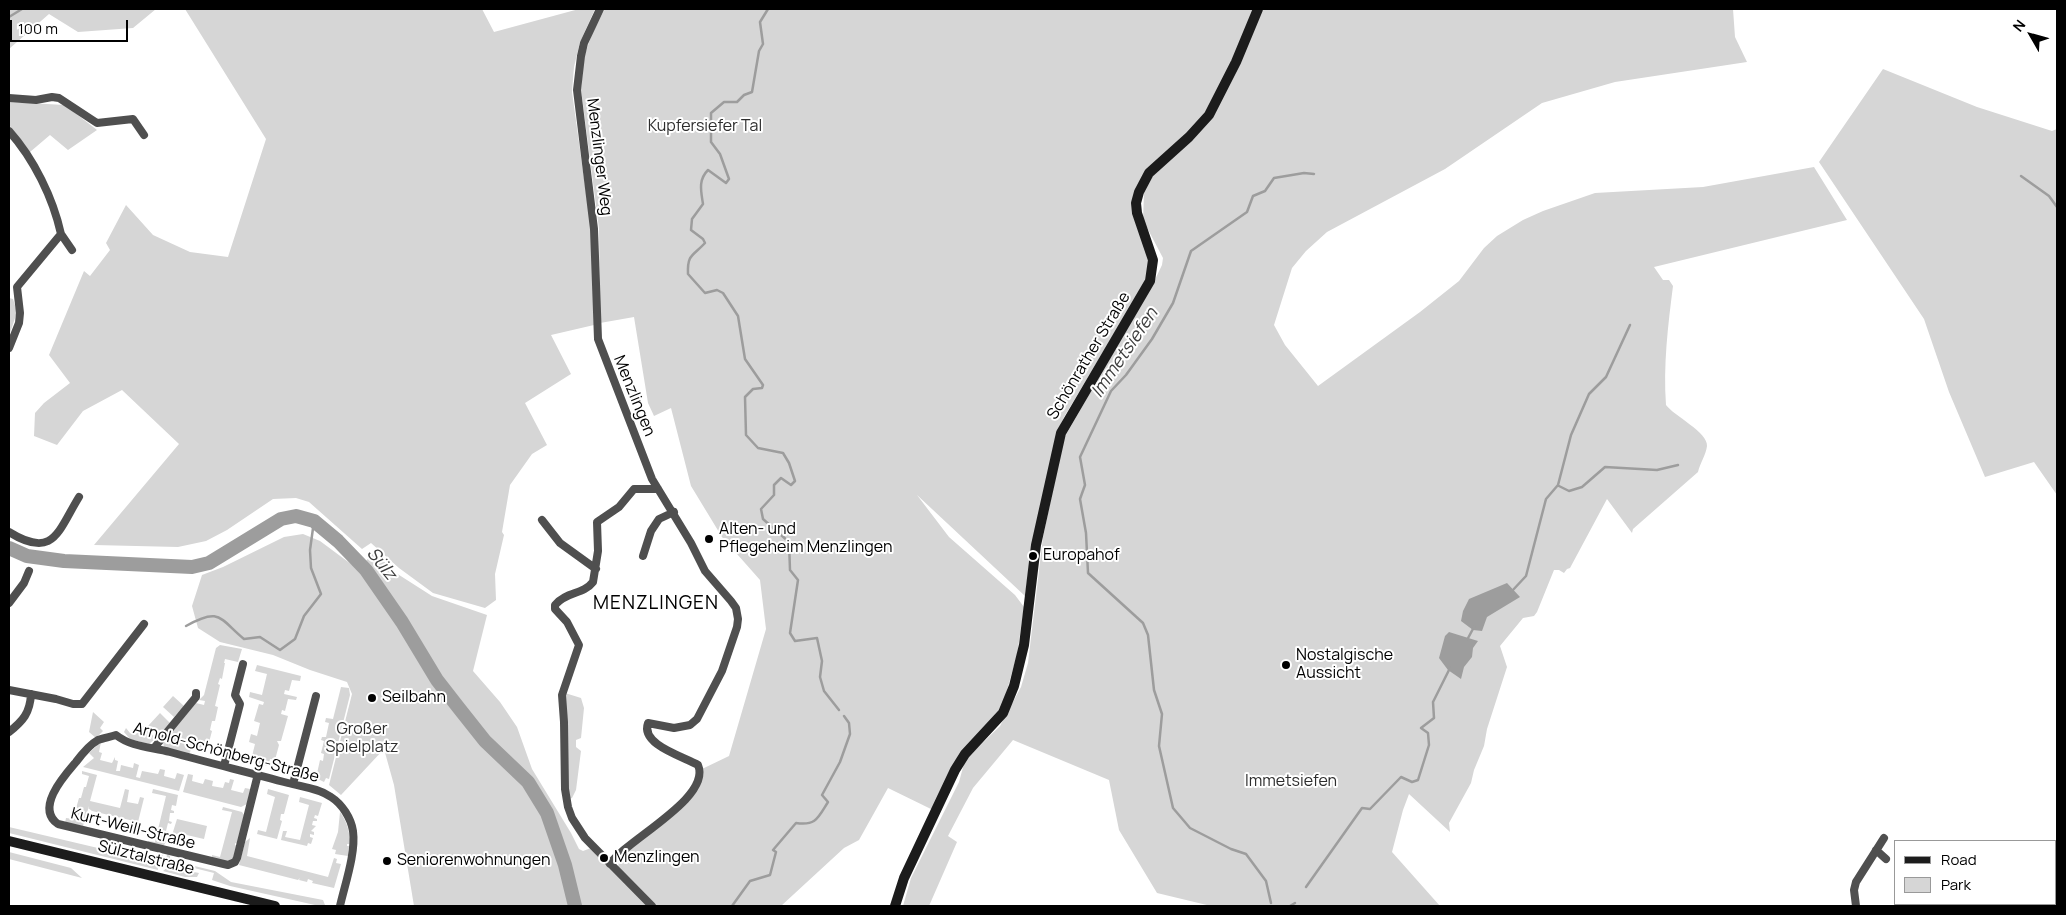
<!DOCTYPE html>
<html>
<head>
<meta charset="utf-8">
<style>
	body { margin:0 }
	#map { position:relative; width:2066px; height:915px; overflow:hidden; background:#fff; font-family:Manrope,sans-serif }
	canvas { display:block }
	.frame { position:absolute; inset:0; border:10px solid #000; pointer-events:none }
	.legend { position:absolute; left:1894px; top:840px; width:162px; height:65px; box-sizing:border-box; background:#fff; border:1px solid #999; margin:0; padding:6px 9px; list-style:none; font-size:15px; color:#000 }
	.legend li { display:flex; align-items:center; gap:10px; height:25px }
	.legend b { width:25px; border:1px solid #999 }
	.north { position:absolute; left:2006px; top:10px; width:50px; height:50px; -webkit-text-stroke:4px #fff; paint-order:stroke; rotate:308deg; font-size:14px; font-weight:700; line-height:20px; text-align:center; color:#000 }
	.north::after { content:''; display:block; margin:auto; width:18px; height:22px; background:#000; clip-path:polygon(50% 0,100% 100%,50% 72%,0 100%) }
	.scale { position:absolute; left:10px; top:20px; width:118px; height:22px; box-sizing:border-box; border:2px solid #000; border-top:0; padding-left:6px; font-size:15px; line-height:18px; white-space:nowrap; color:#000; -webkit-text-stroke:4px #fff; paint-order:stroke }
</style>
</head>
<body>
<div id="map">
<canvas width="2066" height="915"></canvas>
<div class="frame"></div>
<ul class="legend">
<li><b style="height:6px;background:#1c1c1c"></b>Road</li>
<li><b style="height:14px;background:#d6d6d6"></b>Park</li>
</ul>
<div class="north">N</div>
<div class="scale">100 m</div>
</div>
<script>
const ctx = document.querySelector('canvas').getContext('2d');
ctx.lineJoin = 'round';
function fillPath(path, color) { ctx.fillStyle = color; ctx.fill(path, 'evenodd'); }
function trace(path, color, width, dash) { ctx.strokeStyle = color; ctx.lineWidth = width; ctx.lineCap = dash ? 'butt' : 'round'; ctx.setLineDash(dash || []); ctx.stroke(path); }
function drawText(font, color, halo, rows, align = 'center') {
  ctx.font = font + ' Manrope,sans-serif'; ctx.lineWidth = 4; ctx.setLineDash([]); ctx.textBaseline = 'middle'; ctx.strokeStyle = halo; ctx.fillStyle = color; for (const [text, x, y, turn = 0] of rows) {
    ctx.save(); ctx.translate(x, y); ctx.rotate((+turn || 0) * Math.PI / 180); ctx.textAlign = isNaN(turn) ? turn : align; if (halo) ctx.strokeText(text, 0, 0); ctx.fillText(text, 0, 0); ctx.restore();
  }
}
fillPath(new Path2D(`
	M9 9H156L133 28 78 32 49 14 9 49Z
	M185 9H482L494 32 579 9H595L580 42 574 67 572 92 591 229 594 325 551 335 571 374 525 403 547 445 532 454 510 485 502 532 504 535 495 574 496 600 485 608 433 593 399 568 371 543 362 549 309 502 296 498 273 499 227 530 206 541 178 547 94 545 179 444 122 390 83 411 57 445 34 436 35 413 44 403 70 383 49 355 84 271 90 276 110 250 106 243 126 205 153 235 190 252 228 257 266 139Z
	M605 9H1254L1230 66 1205 114 1137 188 1149 262 1148 277 1064 417 1056 435 1031 551 1025 596 917 495 949 537 1015 595 1024 607 1017 655 1003 704 933 810 888 788 859 840 844 848 781 906H656L618 867 620 857 627 850C649 834 705 800 702 769L729 756 766 629 760 580 722 537 691 486 671 408 654 416 648 403 634 317 600 323 599 229 581 89 584 57 593 31Z
	M1261 9H1733L1735 37 1747 62 1615 82 1542 103 1445 169 1327 232 1306 251 1292 268 1274 325 1285 345 1318 386 1420 312 1459 281 1484 248 1497 236 1523 220 1543 211 1595 193 1703 187 1814 167 1847 220 1654 267 1663 280H1669L1673 286C1668 325 1663 366 1666 405 1674 416 1708 432 1707 446 1706 455 1700 463 1698 472L1633 529 1632 533 1607 499 1570 568 1567 569 1564 573 1559 570H1554L1537 612 1534 616 1523 618 1500 646 1507 667 1487 729 1484 746 1474 770 1471 783 1449 823 1450 832 1409 794 1403 810 1392 852 1440 906H1211L1157 893 1119 830 1109 780 1013 740 973 788 948 836 957 842 929 906H903L911 878 959 782 965 760 1000 726 1021 687 1028 663 1043 537 1064 438 1151 288 1162 265 1163 258 1143 220 1144 193 1152 177 1213 117Z
	M1883 69 1977 107 2052 131 2057 129V495L2034 462 1985 477 1949 392 1924 319 1819 162Z
	M9 102 65 105 97 130 68 150 50 135 30 152 9 125Z
	M9 298 13 299 17 312 9 336Z
	M303 534 320 541 355 567 365 562 374 552 396 573 432 596 487 615 473 671 500 702 517 727 532 769 571 833 579 849 583 851 591 848 648 906H414L394 785 384 749 341 795 329 785 352 694 347 682 310 670 273 655 220 642 198 628 192 606 202 575 223 567 284 537Z
	M220 645 242 649 238 662 225 659 224 663H225L222 679 220 678 218 684 220 685 215 706 218 707 215 721H212L210 730 212 731 207 750 193 746 189 754 164 747 163 742 196 703 204 705 205 701 199 700 204 695 216 648Z
	M257 665 301 676 300 681 292 680 289 691 285 690 284 694 297 697 296 700 288 699 285 711 282 710 281 714 288 716 281 741H277L279 745 275 760 270 759 268 766 248 761 249 756H252L255 744 249 742 251 734 257 736 260 723 254 721 259 704 263 705 264 702 249 697 250 692 262 695 267 674 255 671Z
	M341 687 349 688 350 695 329 779 326 778 324 782 316 778 320 760 323 761 324 754 321 753 324 741 321 740 322 737H326L329 723 325 722 326 718 333 719Z
	M565 693 581 698 584 708 581 738 576 740V747L581 751 576 790 572 798 569 799Z
	M173 696 184 706 174 717 163 707Z
	M93 712 104 722 100 728 103 731 96 738 89 732Z
	M160 713 170 723 160 735 148 726Z
	M140 723 156 738 149 744 130 739 124 732 126 728 130 733 135 735 141 729 138 725Z
	M101 742 99 752 102 753 100 760 112 763 115 757V760L118 761 116 771H120L121 765 133 768 134 763 139 765 136 777 140 778 142 771 158 774 160 769 165 770 164 776 175 779 177 773 184 775 179 791 83 767 94 758 89 753Z
	M82 771 97 775 90 801 120 808 125 789 129 790 127 802 138 804 140 797 144 798 138 822 92 811 88 808 89 806 83 826 65 823 66 818 73 819 79 798H81L84 787H86L89 776 82 774Z
	M188 774 193 775 192 781 203 784 205 779 213 781 212 786 223 788 225 782 229 783 230 779 234 780 231 790 243 793 245 788 250 789 254 781 247 804 241 807 183 792Z
	M153 789 178 795 176 806 172 805 171 810 174 811V813H170L169 821 172 822 171 824 168 823 166 831 169 832 166 834 165 837 168 838 163 847 148 843V841L155 842 166 796 152 793Z
	M268 789 289 795 284 814H281L280 820 282 821 277 839 257 834 258 830 266 832 275 797 267 794Z
	M300 797 322 803 318 816 315 815 314 818 317 819V821H313L312 825 316 826 311 831 314 832V835L310 834V837L313 838 311 844 308 843 307 846 281 840 283 831H287L285 837 300 840 309 805 299 802Z
	M223 807 242 812 244 815 238 844 235 843V845L237 846 234 858 226 862 212 859V855L220 857 232 812 222 810Z
	M340 812C347 822 350 832 350 844H347V846H349L348 856 335 854 336 850 332 849 338 832Z
	M177 819 207 826 204 839 178 833 176 837 172 835Z
	M9 827 153 861 163 855 162 860 157 862 158 870 9 833Z
	M250 838 247 856 328 877 334 858 337 859 336 863 341 864 334 888 312 883 313 881 308 879 307 882 299 880 300 878 298 880 239 865 245 842Z
	M9 852 71 868 82 878 9 859Z
	M167 854 170 856V860L215 871 231 882 323 900 325 905H315L230 886 212 880 214 873 166 861Z
	M168 867 199 873 197 877H185L163 871Z`), '#d6d6d6');
fillPath(new Path2D(`
	M1507 583 1520 597 1487 617 1482 631 1473 630 1461 621 1463 611 1469 599Z
	M1449 632 1478 641 1473 648 1472 657 1464 667 1461 679 1448 670 1439 658 1445 636Z`), '#9d9d9d');
trace(new Path2D(`
	M768 9 760 22 763 44 759 51 752 92 744 95 737 102H724L711 113V142L720 154 729 179 726 183 708 170C698 180 701 191 703 204L692 219 691 230 703 239 705 243C693 256 687 254 688 274L705 293 717 290 723 293 738 316 745 359 763 385 762 388 753 389 745 397 746 435 758 448 783 453 789 463 795 481 791 485 781 478 774 485V495L761 509 763 519 789 542 790 570 798 580 790 633 795 641 817 638 822 661 820 677 824 691 839 710
	M9 17 22 9
	M2021 176 2049 196 2057 207
	M1559 486 1569 491 1582 487 1605 467 1657 470 1678 465
	M1512 591 1526 576 1546 499 1558 485 1571 435 1589 394 1606 377 1630 325
	M186 626C220 607 219 618 244 639L260 637 280 650 295 639 304 616 321 594 311 568 310 550 314 521
	M1467 640 1474 627
	M1306 887 1362 808 1370 809 1401 777 1412 782 1418 780 1429 745 1428 733 1421 728 1434 718 1433 702 1450 668
	M1271 903 1266 881 1246 854 1231 849 1190 828 1173 808 1159 746 1162 714 1154 690 1148 635 1143 623 1088 573 1086 533 1080 499 1085 485 1080 457 1111 391 1126 375 1152 339 1173 303 1191 251 1247 212 1253 196 1265 191 1274 178 1304 173 1314 174
	M732 906 750 881 770 875 776 852 773 850 796 823C816 826 818 818 828 802L822 795 840 762 850 734 849 723 844 716
	M1290 906 1295 903`), '#9d9d9d', 2.5);
trace(new Path2D(`
	M9 548 27 556 64 561 192 567 209 563 281 519 296 516 314 521 338 541 366 570 402 622 437 680 458 707 485 741 528 782 547 813 565 865 575 906`), '#9d9d9d', 14);
trace(new Path2D(`
	M600 9 584 43 581 56 577 90 594 229 598 339 652 479 691 543 705 571 731 601 736 608 738 619 737 627 722 671 697 719 690 725 674 728 648 723C640 745 685 757 698 765 712 798 626 840 610 864
	M9 98 36 100 52 97 59 98 97 123 133 119 144 135
	M9 131C34 159 53 198 61 234L17 287 20 313 19 323 9 348
	M61 234 72 250
	M542 520 560 543 596 569
	M9 532C54 560 58 531 79 497
	M643 556 651 531 659 519 674 512
	M9 603 24 583 29 571
	M9 690 56 699 73 704H82L144 624
	M9 732C23 721 30 713 31 694
	M154 748 196 697V693
	M224 766 240 704 235 695 243 664
	M258 774 237 858 235 862 228 865 58 824C35 808 64 776 76 762 82 754 89 745 98 740 103 738 110 737 116 735 131 747 151 747 170 752 209 763 248 772 288 783 302 787 318 788 331 797 342 804 351 818 353 831 356 853 345 884 340 906
	M293 784 316 696
	M1876 850 1886 859
	M652 906 585 838 572 818 568 807 565 789 564 722 562 695 579 645 567 622 555 609V605C567 591 583 595 593 582L598 551 597 522 619 507 634 489H658
	M1856 906 1854 890 1856 882 1884 838`), '#4f4f4f', 8);
trace(new Path2D(`
	M9 841 275 906
	M895 906 904 878 955 770 965 754 1003 713 1014 686 1024 645 1036 545 1061 433 1150 281 1153 260 1137 213 1136 203 1139 192 1149 173 1189 137 1209 115 1236 62 1258 9`), '#1c1c1c', 10);
for (const [x, y, r, color] of [
	[709,539,5,"#000"],
	[1033,556,5,"#000"],
	[1286,665,5,"#000"],
	[372,698,5,"#000"],
	[604,858,5,"#000"],
	[387,861,5,"#000"]
]) { const dot = new Path2D(); dot.arc(x, y, r, 0, 2 * Math.PI); ctx.fillStyle = color; ctx.fill(dot); trace(dot, '#fff', 2); }
drawText('16px', '#2d2d2d', '#fff', [
	["Kupfersiefer Tal",705,127],
	["Großer",362,730],
	["Spielplatz",362,748],
	["Immetsiefen",1291,782]
]);
drawText('16px', '#000', '#fff', [
	["Menzlinger Weg",599,157,83],
	["Schönrather Straße",1089,356,-59],
	["Menzlingen",634,396,68],
	["Arnold-Schönberg-Straße",226,753,15],
	["Kurt-Weill-Straße",133,829,14],
	["Sülztalstraße",146,858,14]
]);
drawText('16px', '#000', '#fff', [
	["Alten- und",719,530],
	["Pflegeheim Menzlingen",719,548],
	["Europahof",1043,556],
	["Nostalgische",1296,656],
	["Aussicht",1296,674],
	["Seilbahn",382,698],
	["Menzlingen",614,858],
	["Seniorenwohnungen",397,861]
], 'left');
drawText('italic 18px', '#3e3e3e', '#fff', [
	["Immetsiefen",1125,353,-56],
	["Sülz",381,564,51]
]);
ctx.letterSpacing = '1px';
drawText('19px', '#000', '#fff', [
	["MENZLINGEN",656,604]
]);
ctx.letterSpacing = '0px';
</script>
</body>
</html>
